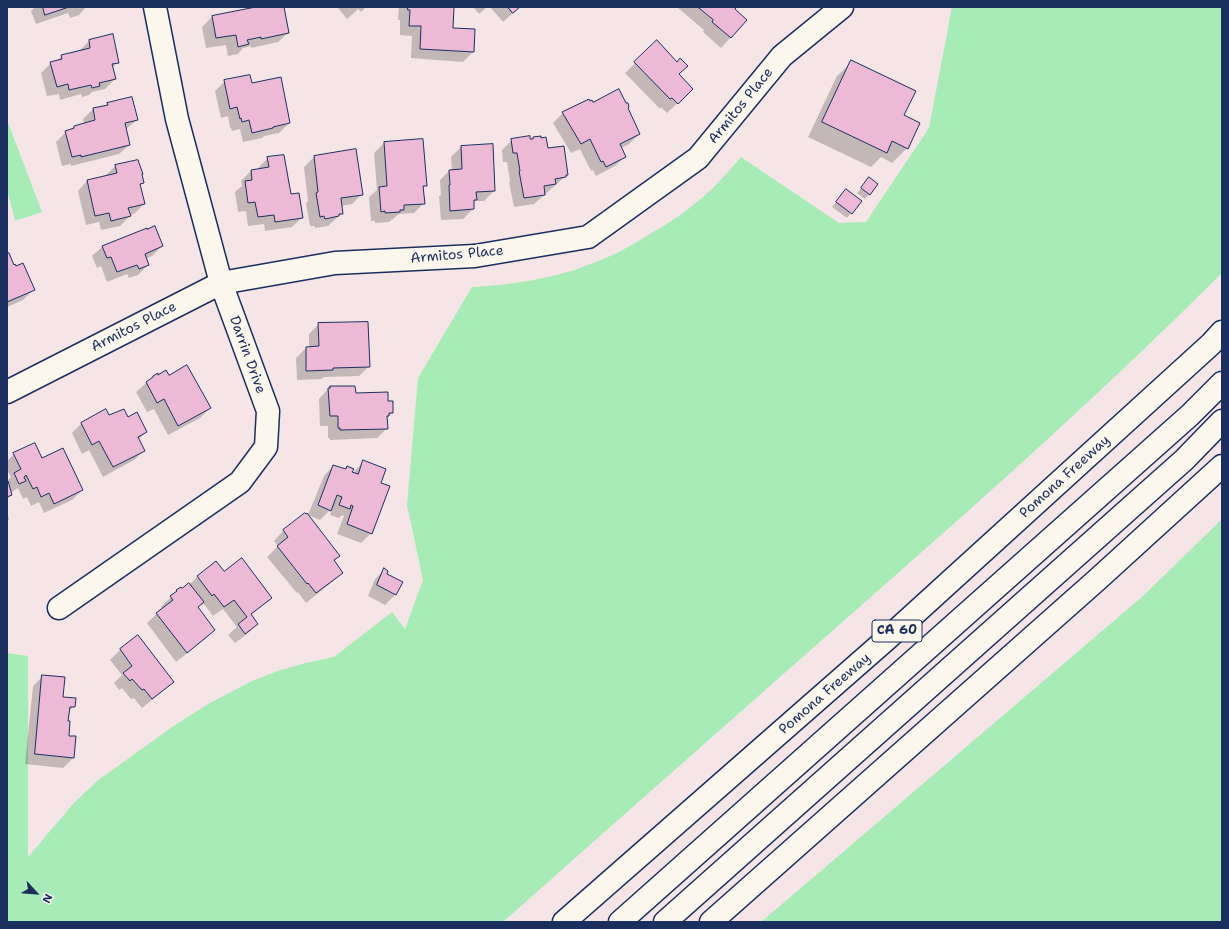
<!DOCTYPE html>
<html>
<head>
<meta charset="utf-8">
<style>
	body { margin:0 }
	#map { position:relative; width:1229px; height:929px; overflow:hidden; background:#f6e5e6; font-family:"Shantell Sans",sans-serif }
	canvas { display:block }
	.frame { position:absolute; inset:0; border:8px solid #1b2f5e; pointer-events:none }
	.north { position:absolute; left:16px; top:873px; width:40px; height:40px; -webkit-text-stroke:3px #fbf7ec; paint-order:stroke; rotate:116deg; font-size:11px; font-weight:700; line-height:16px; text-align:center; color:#1b2f5e }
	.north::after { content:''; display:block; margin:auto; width:14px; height:18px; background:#1b2f5e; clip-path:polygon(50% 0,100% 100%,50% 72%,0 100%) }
</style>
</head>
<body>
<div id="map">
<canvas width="1229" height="929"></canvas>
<div class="frame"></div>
<div class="north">N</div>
</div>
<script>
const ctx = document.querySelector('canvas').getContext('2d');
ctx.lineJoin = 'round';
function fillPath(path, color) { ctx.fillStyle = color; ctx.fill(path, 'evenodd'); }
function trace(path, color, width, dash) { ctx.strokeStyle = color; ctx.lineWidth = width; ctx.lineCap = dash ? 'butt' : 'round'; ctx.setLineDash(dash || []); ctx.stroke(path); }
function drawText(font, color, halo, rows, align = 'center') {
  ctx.font = font + ' "Shantell Sans",sans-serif'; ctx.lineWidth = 4; ctx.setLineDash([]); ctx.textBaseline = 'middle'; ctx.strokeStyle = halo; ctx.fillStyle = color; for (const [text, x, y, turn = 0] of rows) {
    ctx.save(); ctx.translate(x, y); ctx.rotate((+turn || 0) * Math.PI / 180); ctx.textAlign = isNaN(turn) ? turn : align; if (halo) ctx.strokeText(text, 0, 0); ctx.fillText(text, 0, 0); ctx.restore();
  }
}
fillPath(new Path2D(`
	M952 7H1222V273C1107 388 986 496 864 603 744 709 623 815 503 922H7V653L28 656V857L73 804 97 781 172 727 208 704 252 681 275 672 305 663 334 657 392 612 405 629 423 580 407 505 418 378 472 287C510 285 552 279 588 265 611 257 633 245 653 232 671 222 688 210 703 197 717 185 729 171 741 157L839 223 866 222 929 128Z
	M7 120 42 212 15 221 7 189Z
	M1222 519V922H761L1143 596Z`), '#a7ecb7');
fillPath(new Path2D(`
	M35 7H86L79 15 70 18 68 13 36 24 31 11Z
	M261 7H283L288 33 278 42 251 48V46L243 48 238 54 228 56 226 45 206 48 202 27 212 17Z
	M337 7H366L361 12 358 9 347 19Z
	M399 7H453L452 29 473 52 463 62 411 58 412 36 400 35V20H398Z
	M473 7H487L479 14Z
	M490 7H520L503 22Z
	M677 7H735L733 9 746 20 721 48 703 32 704 30Z
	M112 35 118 62 112 68 115 79 105 89 92 92 89 95 82 97 81 94 60 100 59 94 47 96 41 73 51 63 56 61 62 56 79 51 89 41Z
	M657 42 678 74 692 89 667 113 661 107 660 109 625 73Z
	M852 62 903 116 907 148 892 163 881 157 871 167 808 137 837 76Z
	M225 81 251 84 289 123 279 133 264 136 262 138 243 142 240 129 232 131 231 128H230L228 116 221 118 215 91Z
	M108 103 137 120 125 130 129 145 119 154 71 166V164L62 166 56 142 66 132 70 131 74 126 84 124 83 119 93 109 104 107Z
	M592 104 627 108 639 134 629 144 621 148 625 156 615 166 596 176 593 170 591 171 580 149 571 153 553 123 563 113Z
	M533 138 547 149 567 175 534 204 514 207 509 182 510 181 507 162H503L502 150 512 140H531Z
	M422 140 426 185 423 188 424 203 414 213 399 214 389 222 375 223V221H371L369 197 377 190 374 153 384 143Z
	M461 147 494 191 484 201H474L473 209 463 219 441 220 439 196 441 195 440 180 450 170H452L451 157Z
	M355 150 362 194 352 204 341 206 342 213 328 226 315 228V226H310L306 203 308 201 304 167 314 157Z
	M268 158 302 217 292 227 265 231 264 224 248 226 246 211 238 212 235 192 242 186 241 181 251 171 258 170V168Z
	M138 161 143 183 139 186 144 204 134 214 129 215 130 216 120 226 101 230 99 222 86 225 78 191 87 181 105 176 115 166Z
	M869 179V194L865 199 857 193Z
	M846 190 851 213 847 218 832 207Z
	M162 246 152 256 145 259 148 265 138 275 129 278 127 274 107 282 101 266 97 268 92 256 102 247Z
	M7 255 13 266 33 290 23 300 7 307Z
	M319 324 369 366 359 376 324 377 322 379 297 380 296 358 306 348 309 347V334Z
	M158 376H169L210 408 200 418 168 435 154 409 147 412 136 392 153 377Z
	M330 387 387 402 392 413 386 419 387 428 377 438 330 440V438H328V426H320L319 399Z
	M109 416 127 418 146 432 138 440 144 451 134 460 103 477 89 450 82 454 72 433 81 424Z
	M14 454 42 459 82 490 72 500 44 513 39 502 31 506 27 497 23 499 18 488 10 493 11 495 7 499V481L11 477 7 470V461Z
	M364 461 380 483 371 533 361 543 337 534 344 516 342 515 339 518 330 515 333 507 320 520 308 515 324 476 333 466 345 470 347 468 350 474 353 473Z
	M7 512 9 519 7 522Z
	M305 514 338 556 334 561 342 572 332 582 306 603 298 592 297 593 267 557 278 546 274 541 283 531Z
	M384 570 386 574 401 582 395 595 385 605 368 596 375 579Z
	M224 573 271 598 250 616 257 624 247 634 235 643 228 635 237 627 223 609 213 616 204 604 202 605 201 604 197 608 214 630 204 640 176 662 147 623 162 609 161 607 171 597 181 588 182 589 189 585 198 576Z
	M137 636 173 682 163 691 142 708 134 698 131 699 122 688 119 690 114 683 122 675 110 660 120 650Z
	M43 676 62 698 74 706 68 712 67 722 68 737H75L73 758 63 768 25 764 33 686Z`), '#0003');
const building = new Path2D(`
	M43 7H69L45 15Z
	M256 7H284L289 33 261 39V37L247 40 249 44 238 47 236 35 216 38 212 16Z
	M408 7H454L453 28 475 29 474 52 420 49 421 26H409L410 10H408Z
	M508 7H520L513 13Z
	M698 7H736L735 9 747 20 731 38 712 22 713 20Z
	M113 34 119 63 112 64 116 79 99 83 100 86 92 88 91 85 69 90 68 84 57 87 50 62 62 59 61 55 90 48 89 40Z
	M657 40 677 62 680 58 688 66 679 74 693 89 678 104 672 98 670 99 634 62Z
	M851 60 916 91 904 115 920 123 908 149 892 141 887 153 822 122Z
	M250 75 252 83 281 77 290 123 273 127V128L252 133 249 120 242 122 241 118 240 119 237 107 230 109 224 80Z
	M619 89 626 103H628L629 107 628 108 640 134 620 144 626 157 606 167 603 161 601 162 590 139 581 144 562 112 589 99 590 101 592 100 593 102Z
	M132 97 138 120 125 123 130 145 81 157V155L72 157 65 131 74 128V126L95 120 93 108 108 105 107 103Z
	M530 136V139H533V137L541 136V138L546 137 548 148 564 146 568 175H566V177L555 179 556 184 544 186 545 195 524 198 519 171H520L517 153H513L511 139Z
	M423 139 427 186H423L425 204 404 205V210H400V212L385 213V211L381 212 379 187 387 186 384 142Z
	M493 144 495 191 476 192 477 200H474V209L450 211 449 185H450L449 170 462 169 461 146Z
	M356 149 363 195 341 198 343 214H339V216L325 219 324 216 320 217 316 193 318 192 314 156Z
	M284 155 291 194 299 193 303 218 275 222 274 215 258 217 255 202 248 203 245 181 252 180 251 170 269 167 267 157Z
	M138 160 143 174H142L144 183 140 184 145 204 128 208 131 216 111 221 109 213 95 216 87 180 117 173 115 165Z
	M869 177 878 184 870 195 861 188Z
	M846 189 862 201 852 214 836 202Z
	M155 226 163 246 145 254 149 265 139 269 137 265 117 272 111 257 107 258 102 246 147 228V229Z
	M9 253 14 265 15 264 16 266 23 263 35 290 7 302V254Z
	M368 322 370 367 333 368V370L306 371V347L319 346 318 323Z
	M187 365 211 408 178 426 164 399 157 403 146 382 153 377V376L158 373V375L166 370 169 375Z
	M330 386H355L356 393 388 392V401H393V413H389V416H387L388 429 340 430V428H338V416H330L328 388H330Z
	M106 409 109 415 124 409 128 417 137 412 147 432 138 437 145 451 113 467 99 441 92 445 81 423Z
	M35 443 42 458 63 448 83 490 54 504 49 493 41 497 37 487 33 489 26 475 24 477 26 481 19 484 14 473 21 469 13 453Z
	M363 460 386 469 381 483 390 486 372 534 347 524 353 506 351 505 350 509 339 505 342 497 337 495 331 511 318 505 333 465 346 469 347 466 354 469 352 472 358 474Z
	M7 481H8L12 495 7 497Z
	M305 513 306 514 307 513 340 556 334 560 343 573 316 593 308 583 307 584 277 546 288 537 283 530Z
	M242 558 272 598 251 614 258 624 245 634 238 624 247 617 234 600 224 607 214 594 212 596 197 576 216 561 224 571Z
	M384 568 388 571 387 574 403 582 396 595 377 585Z
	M189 583 204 602 198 607 215 630 187 653 156 613 173 600 170 596 177 591 176 590 181 587 182 588Z
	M138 635 174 682 152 699 144 689 142 690 132 679 130 681 123 673 132 666 120 649Z
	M42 675 65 677 63 697 76 698 75 707H70L68 721H70L69 736H76L74 758 35 754Z`);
fillPath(building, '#ecbad7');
trace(building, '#1b2f5e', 1);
const minor = new Path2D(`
	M7 392 221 283 335 263 475 256 588 237 698 158 782 56 842 7
	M59 608 240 482 266 447 268 411 221 283 177 119 155 7`);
const highway = new Path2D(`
	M564 922 889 637 1211 344 1222 332
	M620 922 1190 415 1222 383
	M665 922 1184 460 1222 421
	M711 922 1098 579 1222 466`);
trace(minor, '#1b2f5e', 25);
trace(highway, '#1b2f5e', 25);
trace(minor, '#fbf7ec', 22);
trace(highway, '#fbf7ec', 22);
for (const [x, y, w] of [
	[897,631,50]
]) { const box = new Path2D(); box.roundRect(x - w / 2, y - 11, w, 22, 3); ctx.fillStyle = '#fbf7ec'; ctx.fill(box); trace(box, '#1b2f5e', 1); }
drawText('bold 13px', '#1b2f5e', null, [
	["CA 60",897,631]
]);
drawText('14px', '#1b2f5e', '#fbf7ec', [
	["Armitos Place",741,106,-51],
	["Armitos Place",457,255,-5],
	["Armitos Place",134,327,-27],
	["Darrin Drive",247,355,70],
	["Pomona Freeway",1065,477,-42],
	["Pomona Freeway",825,694,-41]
]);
</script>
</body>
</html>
